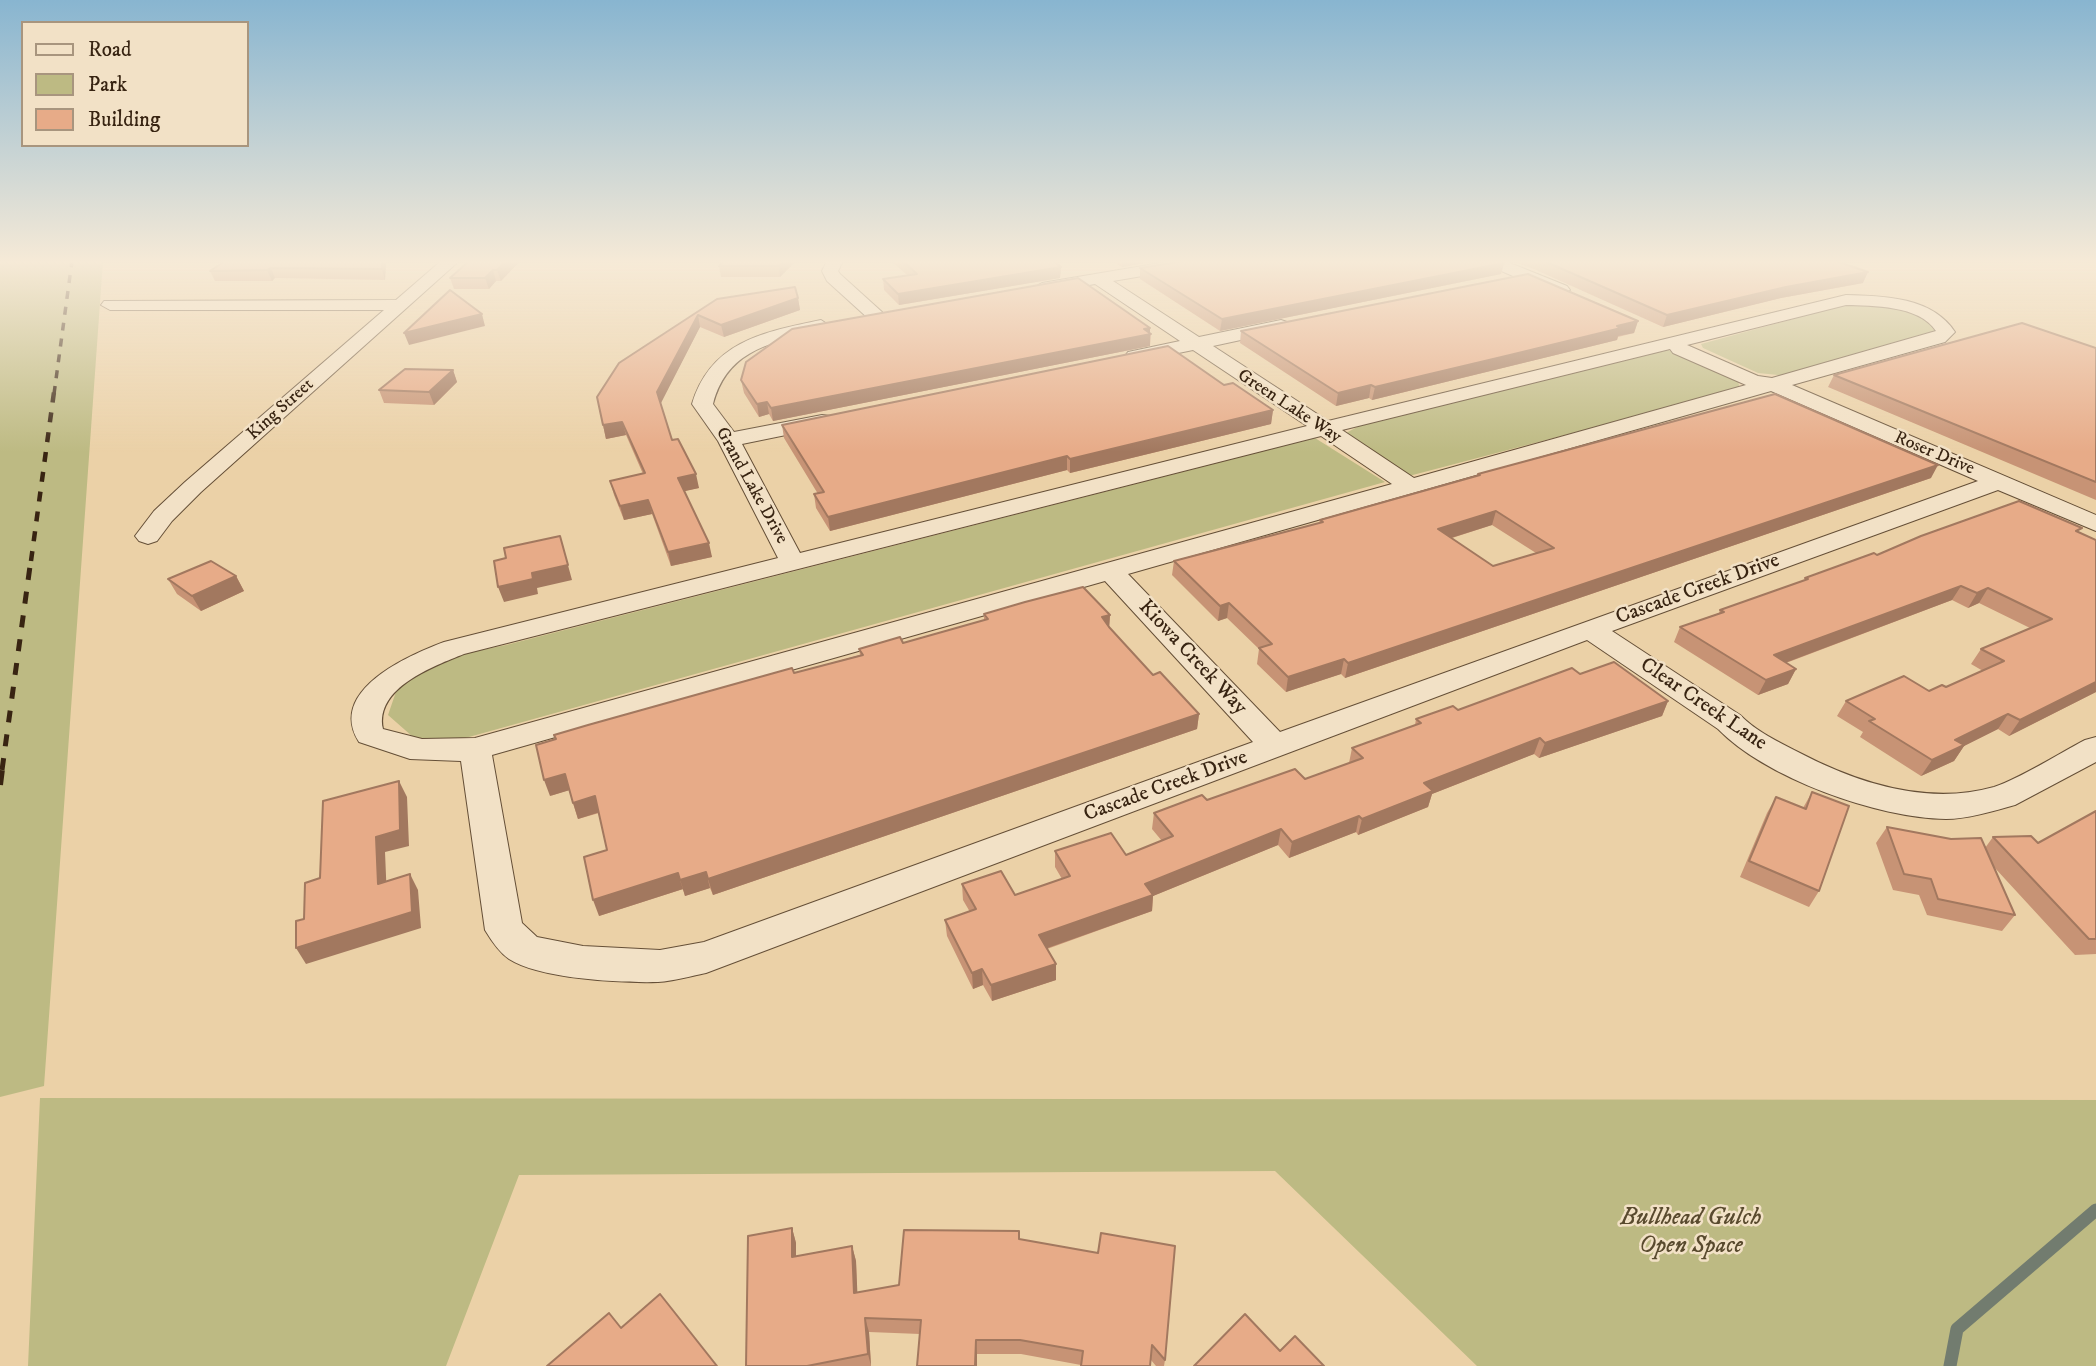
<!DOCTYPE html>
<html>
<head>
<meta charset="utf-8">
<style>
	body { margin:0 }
	#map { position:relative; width:2096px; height:1366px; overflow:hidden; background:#ebd1a7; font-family:"IM FELL DW Pica",serif }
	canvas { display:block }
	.legend { position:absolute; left:21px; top:21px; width:228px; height:126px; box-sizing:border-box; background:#f2e1c6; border:2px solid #a8957e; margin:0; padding:9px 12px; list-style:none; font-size:21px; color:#382412 }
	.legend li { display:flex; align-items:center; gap:14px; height:35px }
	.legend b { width:35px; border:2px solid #a8957e }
</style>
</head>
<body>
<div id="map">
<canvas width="2096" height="1366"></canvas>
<ul class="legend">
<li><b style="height:9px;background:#f2e1c6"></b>Road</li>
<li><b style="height:19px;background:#bdba83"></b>Park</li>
<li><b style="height:19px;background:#e7ab88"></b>Building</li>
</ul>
</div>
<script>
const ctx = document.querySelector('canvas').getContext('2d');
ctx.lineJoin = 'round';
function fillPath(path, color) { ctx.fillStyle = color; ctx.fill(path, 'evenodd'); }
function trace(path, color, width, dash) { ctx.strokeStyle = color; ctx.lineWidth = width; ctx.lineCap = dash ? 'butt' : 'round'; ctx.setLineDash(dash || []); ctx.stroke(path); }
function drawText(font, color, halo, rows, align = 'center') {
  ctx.font = font + ' "IM FELL DW Pica",serif'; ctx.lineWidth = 5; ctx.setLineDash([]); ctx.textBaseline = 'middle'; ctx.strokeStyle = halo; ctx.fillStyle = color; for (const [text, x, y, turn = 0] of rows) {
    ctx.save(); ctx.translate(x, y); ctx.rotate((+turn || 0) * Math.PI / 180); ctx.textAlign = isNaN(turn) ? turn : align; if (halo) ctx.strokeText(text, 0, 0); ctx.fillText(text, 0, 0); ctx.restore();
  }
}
fillPath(new Path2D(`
	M0 261H103L44 1086 0 1097Z
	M1848 304C1880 304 1911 308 1938 326L1936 334 1788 376 1758 373 1703 348 1701 344Z
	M1668 350 1737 377 1740 389 1409 476 1344 434 1361 425Z
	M1315 438 1385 482 451 742 413 737 388 715 398 686 439 659 506 645Z
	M40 1098 2096 1100V1366H1477L1275 1171 519 1175 446 1366H28Z`), '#bdba83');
trace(new Path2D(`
	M1950 1366 1957 1329 2096 1210`), '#727c6f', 13);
const street = new Path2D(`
	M441 261H459L201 492 172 521 157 541 148 544 139 541 135 536 154 511 185 482 384 310H110L101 305 104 301 396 300Z
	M827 261H843L838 271 840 274 882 312 885 316 882 320H870L827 281 822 271Z
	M1172 261H1209L1201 266 1113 281 1199 337 1281 320 1287 322 1290 326 1287 330 1213 346 1328 421 1846 295C1885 296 1932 297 1955 332L1945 342 1792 385 2096 515V531L1998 490 1612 631 1740 715C1757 732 1777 741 1798 752 1857 783 1927 806 1994 787 2019 779 2060 753 2085 740L2096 737V762L2015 805C1994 811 1967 819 1946 819 1877 818 1766 778 1718 729L1587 640 706 973C691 976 674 981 658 982 621 983 540 979 509 959 499 952 491 940 485 930L461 761 410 759 359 742C327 691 407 656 444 642L778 558 718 441 692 404C711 341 764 332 821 320L830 326 827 330C777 342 728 346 713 404L734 432 822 415 830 416 833 421 830 426 742 444 800 553 1307 426 1193 350 1135 362 1128 360 1125 356 1128 352 1180 341 1095 284 1042 293 1033 288 1042 283ZM1846 305C1873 306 1919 305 1936 331L1772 378 1758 376 1687 345ZM1670 349 1673 353 1746 385 1414 478 1342 430ZM1771 391 1978 481 1280 732 1128 574ZM1321 436 1392 484 475 738 422 739 383 729C374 688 434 666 464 654ZM1105 581 1253 742 704 942 660 950 583 946 537 937 522 923 492 755Z
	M1483 261H1505L1567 286 1570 290 1561 295 1555 294 1485 264Z`);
trace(street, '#654f37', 2);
fillPath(street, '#f2e1c6');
trace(new Path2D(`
	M54 394 72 261`), '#382412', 3.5, [8, 8]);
trace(new Path2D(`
	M31 561 54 392`), '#382412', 4.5, [10, 10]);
trace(new Path2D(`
	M2 770 31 559`), '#382412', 5, [12, 12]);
trace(new Path2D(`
	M0 785 2 769`), '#382412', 6, [15, 15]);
fillPath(new Path2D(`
	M469 261H520L501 281H496L489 289H454L450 278Z
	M724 261H796L780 277H721L719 266Z
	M891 261H1057L1058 265 1061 267 1060 278 899 305 884 290 883 279 907 275Z
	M1112 261H1158L1122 267Z
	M1512 261H1836L1863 283 1781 298 1663 327 1536 270Z
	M386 263 385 280 275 278 272 281H215L210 271Z
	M1504 263 1501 274 1220 331 1140 279V268Z
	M798 298 800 310 724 337 700 327 660 403 672 440 699 488 684 491 712 557 671 566 652 514 624 520 614 495 610 481 643 474 626 435 606 439 597 397 717 299Z
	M1638 321 1634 333 1618 337 1617 340 1372 400 1369 398 1336 406 1240 343 1241 331Z
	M1151 334 1150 346 773 421 769 414 759 417 744 393 741 380Z
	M2096 348V500L1828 387 1834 375Z
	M453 370 457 382 434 405 384 403 379 390Z
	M1224 385 1273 410 1271 424 1070 473 1067 470 830 531 816 508 814 494H818L784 438 782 425Z
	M1478 474 1931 478 1345 678 1341 674 1286 692 1257 664 1259 649 1227 618 1218 621 1172 575 1174 561 1319 523 1320 520 1477 476ZM1492 525 1536 553 1493 566 1452 538Z
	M2079 532 2096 692 2009 736 1998 729 1964 746 1954 761 1921 776 1860 737 1863 732 1837 716 1846 701 1929 691 1946 687 1983 671 1971 664 1981 649 2030 628 1979 603 1968 608 1952 600 1786 663 1796 669 1788 684 1758 695 1674 642 1680 627 1719 613 1720 610 1804 581 1805 578 1877 555Z
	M236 576 244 591 201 611 177 594 168 579Z
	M984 614 1110 615 1109 627 1153 675 1199 714 1197 729 713 895 710 888 685 896 683 889 599 916 607 850 599 813 578 819 569 790 550 796 794 673 860 655 859 649 903 643 984 620Z
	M1580 674 1668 701 1662 716 1539 758 1534 754 1432 794 1428 807 1358 835 1356 832 1289 858 1278 845 1153 896 1152 911 1047 949 1056 964V980L992 1001 983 985 973 989 947 936 945 920 970 912 963 900 962 884 1015 895 1062 879 1055 867V851L1126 855 1162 841 1152 829 1154 813 1305 779 1349 763 1352 748 1415 725 1416 719 1458 710Z
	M1812 792 1819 891 1809 907 1740 877 1767 813 1776 797 1803 808Z
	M2096 811V954L2075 955 1994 867 2015 915 2002 931 1927 915 1919 895 1893 890 1876 843 1887 827 1985 848 1993 837 2038 843Z
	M792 1228 796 1243V1256L852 1246 856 1261 857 1293 899 1285 1019 1239 1098 1253 1165 1360 1164 1366H1156L1151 1360 1081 1365 1021 1354H977L920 1334 869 1332 871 1366H746Z`), '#c79375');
fillPath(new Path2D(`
	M382 261H385L386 263 385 280 382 269Z
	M506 261H520L501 281 497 270Z
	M784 261H796L780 277 779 266Z
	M1122 261H1158L1122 267Z
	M1058 262V267H1061L1060 278 899 305 898 294Z
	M1504 263 1501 274 1220 331 1222 319Z
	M271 268 275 278 272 281 267 270Z
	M493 270 496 281 489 289 485 278Z
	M1868 272 1863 283 1781 298 1663 327 1667 315 1786 287Z
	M798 298 800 310 724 337 721 325Z
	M482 314 485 326 409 345 404 333Z
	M698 315 700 327 660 405 657 392Z
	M1638 321 1634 333 1618 336 1617 340 1372 400 1375 387Z
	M1150 328V346L773 421 771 408Z
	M453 370 457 382 434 405 429 392Z
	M1371 385 1369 398 1336 406 1338 393Z
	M767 402 769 414 759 417 757 404Z
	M1273 410 1271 424 1070 473V459Z
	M622 422 626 435 606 439 603 425Z
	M1067 456V470L830 531 828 517Z
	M1938 465 1931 478 1345 678 1348 663Z
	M696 474 699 488 681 492 678 478Z
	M648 500 652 514 624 520 620 506Z
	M1496 511 1492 525 1435 543 1438 529Z
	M560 536 572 580 537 588 538 594 504 602 498 587 532 573Z
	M709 543 712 557 671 566 668 552Z
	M236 576 244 591 201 611 192 596Z
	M1961 586 1952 600 1766 670 1774 655Z
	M1988 588 1979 603 1968 608 1977 593Z
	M1229 603 1227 618 1218 621 1220 606Z
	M1110 615 1109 630 1102 617Z
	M1344 659 1341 674 1286 692 1288 677Z
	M1796 669 1788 684 1758 695 1766 680Z
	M2096 682V692L2009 736 2020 720Z
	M1668 701 1662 716 1539 758 1545 743Z
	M1199 714 1197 729 713 895 708 879Z
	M2008 714 1998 729 1964 746 1954 761 1921 776 1932 760 1955 740Z
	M1540 738 1534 754 1432 794 1428 807 1358 835 1362 819 1424 783Z
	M565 774 570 790 550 796 544 780Z
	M399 781 407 797 409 846 385 852 387 900 378 884 376 837Z
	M595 796 600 812 578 819 573 803Z
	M1359 816 1356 832 1289 858 1292 842Z
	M1281 829 1278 845 1153 896 1152 911 1039 951V935L1145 884Z
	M706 872 710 888 685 896 680 880Z
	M678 873 683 889 599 916 593 900Z
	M410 874 418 890 421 928 306 964 296 948Z
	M1056 964V980L992 1001 991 985Z
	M982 969 983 985 973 989 972 973Z
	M792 1228 796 1243V1271L792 1257Z
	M852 1246 856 1261 858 1307 854 1293Z
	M865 1318 869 1332 871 1366 868 1354Z
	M976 1340 977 1354V1366H975Z`), '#a2785f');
const building = new Path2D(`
	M225 261H382V269L271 268 267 270 210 271Z
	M469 261H506L497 270H493L485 278H450Z
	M724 261H784L779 266H719Z
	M903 261H1057L1058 262H1055L1061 267 898 294 883 279 917 274Z
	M1183 261H1500L1504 263 1222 319 1140 268Z
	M1544 261H1836L1868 272 1786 287 1667 315Z
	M1528 274 1638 321 1617 326 1621 328 1510 355 1375 387 1371 385 1338 393 1241 331Z
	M1078 278 1150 328 1144 329 1151 334 771 408 767 402 757 404 741 380 746 362 792 329Z
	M795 287 798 298 721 325 698 315 657 392 672 440 678 439 696 474 678 478 709 543 668 552 648 500 620 506 610 481 645 473 622 422 603 425 597 397 619 363 717 299Z
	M450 290 482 314 404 333Z
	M2022 323 2096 348V482L1834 375Z
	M1168 346 1224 385 1233 383 1273 410 1070 459 1067 456 828 517 814 494 824 492 782 425Z
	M405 369 453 370 429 392 379 390Z
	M1775 394 1938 465 1348 663 1344 659 1288 677 1259 648 1272 644 1229 603 1220 606 1174 561 1323 522 1320 520 1480 475 1478 474ZM1496 511 1554 548 1493 566 1438 529Z
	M2019 501 2082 528 2076 531 2096 540V682L2020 720 2008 714 1955 740 1964 745 1932 760 1869 721 1875 719 1846 701 1904 676 1929 691 1942 685 1946 687 2004 661 1981 649 2052 619 1988 588 1977 593 1961 586 1774 655 1796 669 1766 680 1680 627 1724 612 1720 610 1808 579 1805 578 1874 553 1877 555 1921 536Z
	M560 536 568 565 532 573 533 579 498 587 494 561 506 558 504 548Z
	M211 561 236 576 192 596 168 579Z
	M1083 587 1110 615 1102 617 1109 627 1153 675 1160 672 1199 714 708 879 706 872 680 880 678 873 593 900 584 857 607 850 595 796 573 803 565 774 544 780 536 745 556 739 554 735 588 725 792 668 794 673 863 655 859 649 900 637 903 643 988 619 984 614 1025 602Z
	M1614 662 1668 701 1545 743 1540 738 1424 783 1433 791 1362 819 1359 816 1292 842 1281 829 1145 884 1153 895 1039 935 1056 964 991 985 982 969 972 973 945 920 976 909 962 884 1001 871 1015 895 1070 876 1055 851 1111 833 1126 855 1173 836 1154 813 1202 795 1207 800 1295 769 1305 779 1363 758 1352 748 1421 723 1416 719 1453 706 1458 710 1572 668 1580 674Z
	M399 781 400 830 376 837 378 884 410 874 412 912 296 948V921L304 919 305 883 320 878 323 801Z
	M1812 792 1849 806 1819 891 1749 861 1776 797 1806 809Z
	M2096 811V939H2089L1993 837 2031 836 2038 843Z
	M1887 827 1951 839 1981 838 2015 915 1938 899 1931 879 1904 874Z
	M792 1228V1257L852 1246 854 1293 899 1285 904 1230 1019 1231V1239L1098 1253 1101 1233 1175 1246 1165 1360 1152 1345 1150 1366H1081L1083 1351 1020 1340H976L975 1366H917L921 1320 865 1318 868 1354 807 1366H746L748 1236Z
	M660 1294 717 1366H547L609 1313 621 1328Z
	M1245 1314 1280 1351 1295 1336 1324 1366H1194Z`);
fillPath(building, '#e7ab88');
trace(building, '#a2785f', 2);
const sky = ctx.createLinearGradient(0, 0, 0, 452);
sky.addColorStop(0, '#88b5d0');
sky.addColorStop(0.58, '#f6ead7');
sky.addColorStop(1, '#f6ead700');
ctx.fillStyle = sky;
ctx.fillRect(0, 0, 2096, 452);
drawText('18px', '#382412', '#f2e1c6', [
	["Green Lake Way",1289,407,33],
	["King Street",281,410,-42],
	["Roser Drive",1934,454,23],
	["Grand Lake Drive",751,486,61]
]);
drawText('21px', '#382412', '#f2e1c6', [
	["Cascade Creek Drive",1698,590,-20],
	["Kiowa Creek Way",1192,658,47],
	["Clear Creek Lane",1703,705,34],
	["Cascade Creek Drive",1166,787,-20]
]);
drawText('italic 24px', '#594a2e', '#f2e1c6', [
	["Bullhead Gulch",1691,1219],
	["Open Space",1691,1247]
]);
</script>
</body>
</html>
